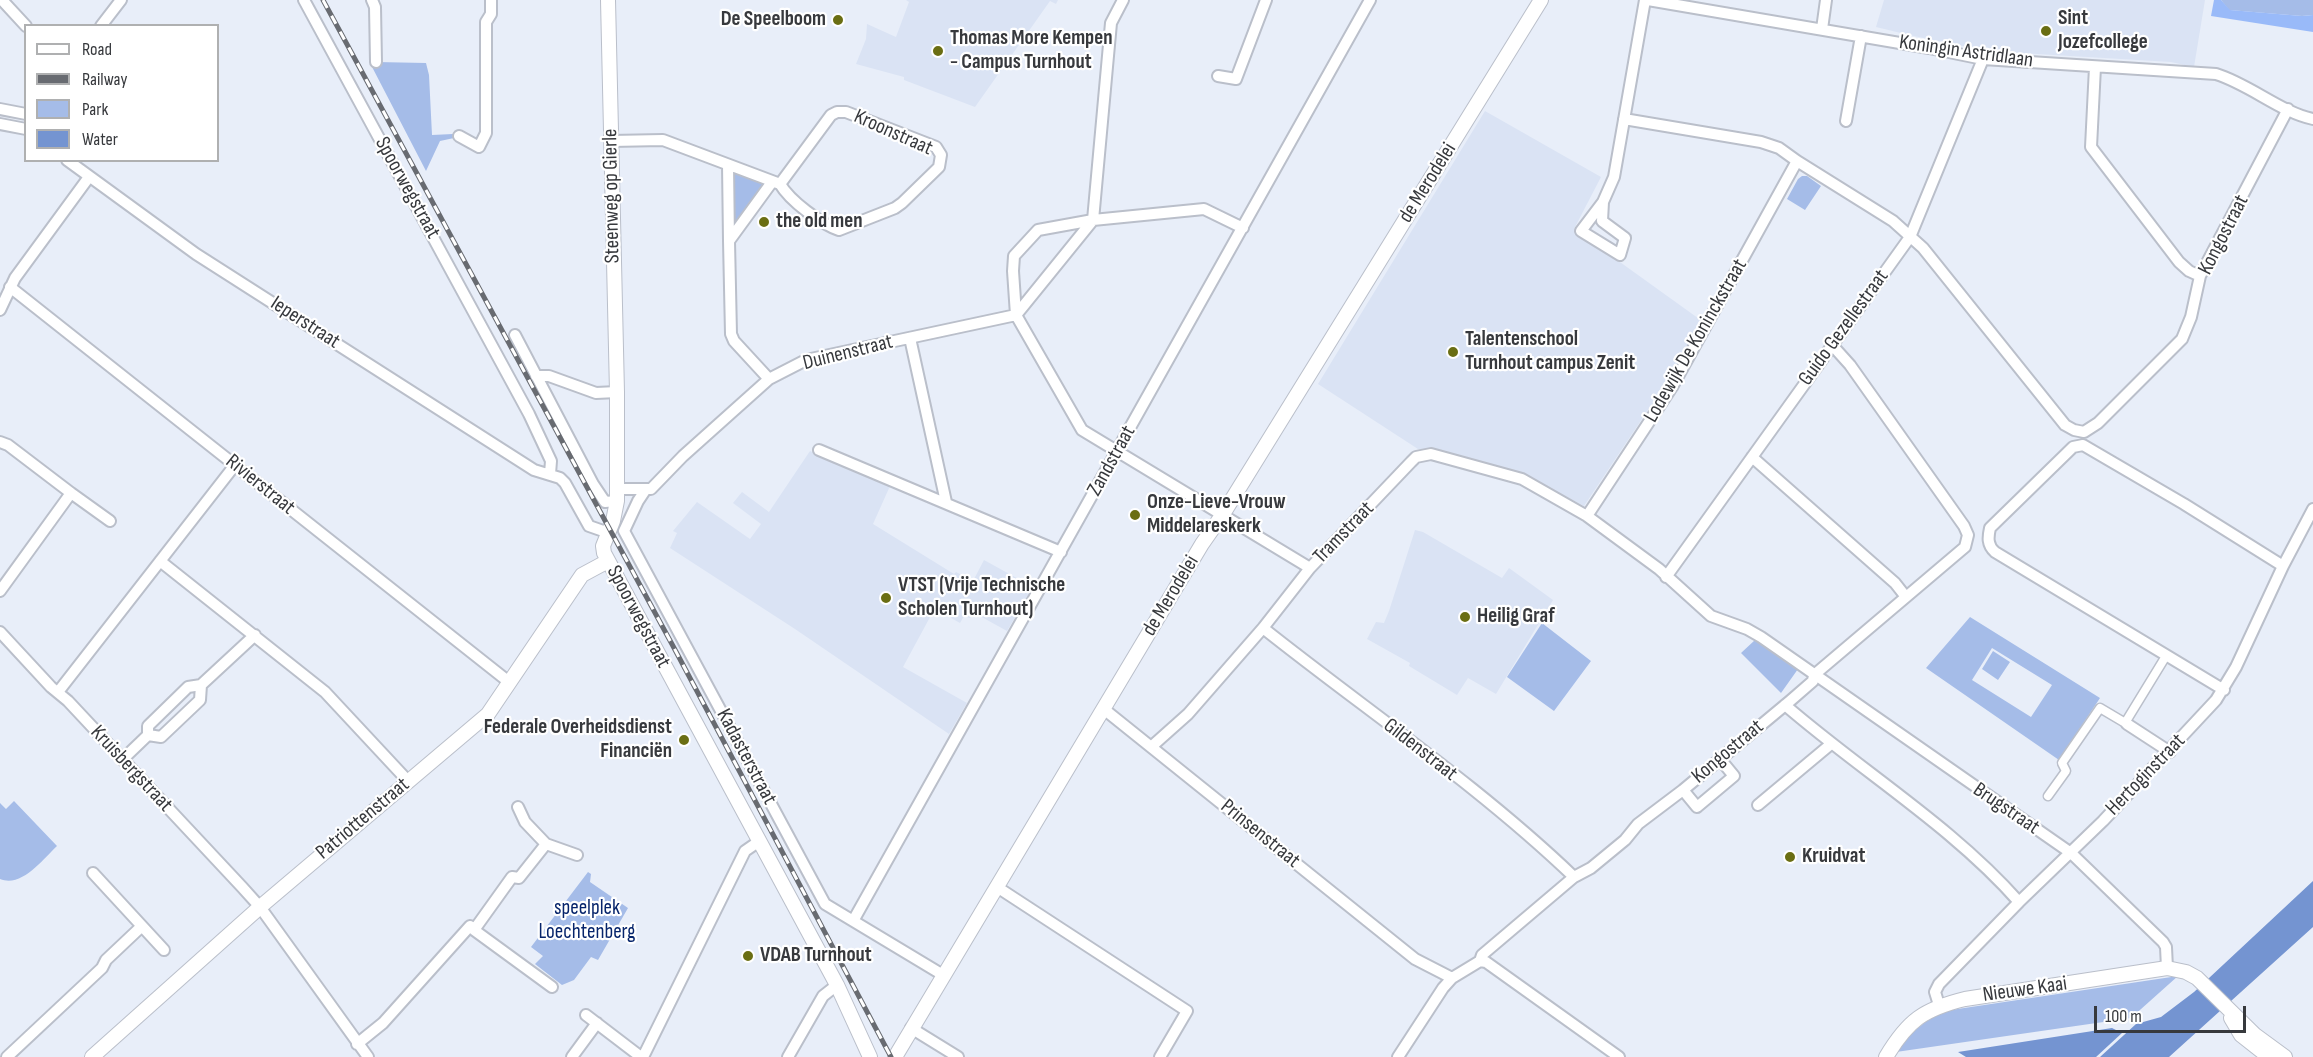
<!DOCTYPE html>
<html>
<head>
<meta charset="utf-8">
<style>
	body { margin:0 }
	#map { position:relative; width:2313px; height:1057px; overflow:hidden; background:#e8eef9; font-family:"Sofia Sans Condensed",sans-serif }
	canvas { display:block }
	.legend { position:absolute; left:24px; top:24px; width:195px; height:138px; box-sizing:border-box; background:#fff; border:2px solid #afb0b1; margin:0; padding:8px 10px; list-style:none; font-size:18px; color:#37393d }
	.legend li { display:flex; align-items:center; gap:12px; height:30px }
	.legend b { width:30px; border:2px solid #afb0b1 }
	.scale { position:absolute; left:2094px; top:1006px; width:152px; height:27px; box-sizing:border-box; border:3px solid #37393d; border-top:0; padding-left:8px; font-size:18px; line-height:21px; white-space:nowrap; color:#37393d; -webkit-text-stroke:4px #fff; paint-order:stroke }
</style>
</head>
<body>
<div id="map">
<canvas width="2313" height="1057"></canvas>
<ul class="legend">
<li><b style="height:8px;background:#fff"></b>Road</li>
<li><b style="height:8px;background:#686b71"></b>Railway</li>
<li><b style="height:16px;background:#a5bce8"></b>Park</li>
<li><b style="height:16px;background:#7494d1"></b>Water</li>
</ul>
<div class="scale">100 m</div>
</div>
<script>
const ctx = document.querySelector('canvas').getContext('2d');
ctx.lineJoin = 'round';
function fillPath(path, color) { ctx.fillStyle = color; ctx.fill(path, 'evenodd'); }
function trace(path, color, width, dash) { ctx.strokeStyle = color; ctx.lineWidth = width; ctx.lineCap = dash ? 'butt' : 'round'; ctx.setLineDash(dash || []); ctx.stroke(path); }
function drawText(font, color, halo, rows, align = 'center') {
  ctx.font = font + ' "Sofia Sans Condensed",sans-serif'; ctx.lineWidth = 4.5; ctx.setLineDash([]); ctx.textBaseline = 'middle'; ctx.strokeStyle = halo; ctx.fillStyle = color; for (const [text, x, y, turn = 0] of rows) {
    ctx.save(); ctx.translate(x, y); ctx.rotate((+turn || 0) * Math.PI / 180); ctx.textAlign = isNaN(turn) ? turn : align; if (halo) ctx.strokeText(text, 0, 0); ctx.fillText(text, 0, 0); ctx.restore();
  }
}
fillPath(new Path2D(`
	M906 0H1058L1056 4 1050 1 975 107 904 80V77L856 64 866 39 867 24 896 37 909 2Z
	M1884 0H2205L2194 67 2171 62 1987 51 1909 35 1876 27Z
	M1485 111 1601 177 1574 229 1702 321 1678 365 1584 506 1523 475 1418 449 1318 384Z
	M810 451 890 486 873 524 954 574 956 572 973 581 984 560 1033 587 1007 631 969 610 968 613 971 615 970 618 964 616 960 623 935 609 929 619 903 667 967 703 949 734 795 629 670 548 677 533 673 531 697 502 750 539 761 524 733 503 742 492 769 512Z
	M1415 530 1423 532 1502 578 1509 568 1553 600 1496 694 1468 678 1457 695 1409 666 1410 663 1367 639 1376 622 1384 623 1389 611Z`), '#dae3f4');
fillPath(new Path2D(`
	M2221 0H2313V15L2302 16 2229 10Z
	M376 62 426 63 429 75 432 135 453 134 454 138 440 141 426 171 370 63Z
	M730 167 768 182 732 232Z
	M1802 176H1807L1821 186 1805 210 1787 199 1798 179Z
	M1970 617 2100 698 2059 760 1926 668ZM1992 648 2052 685 2031 717 1972 680Z
	M1542 623 1591 661 1554 711 1507 677Z
	M1755 640 1798 669 1781 693 1741 653Z
	M1993 651 2010 662 1998 680 1982 669Z
	M14 801 57 846C43 859 22 888 0 879V803L6 809Z
	M588 872 591 874 590 882 628 908 598 960 591 957 574 980 562 985 535 964 543 956 531 947Z
	M2178 976 2131 1018 1896 1052C1911 1032 1927 1017 1951 1010Z`), '#a5bce8');
fillPath(new Path2D(`
	M2214 0H2221L2230 10 2302 16 2313 15V32L2211 16Z`), '#99baf9');
fillPath(new Path2D(`
	M2313 881V927L2169 1057H2100L2136 1024 2161 1017 2194 992Z
	M2112 1028 2122 1033 2096 1057H1966L1958 1052Z`), '#7494d1');
const pedestrian = new Path2D(`
	M2125 723 2166 656
	M2048 796 2066 771 2062 763 2100 708 2127 724`);
const minor = new Path2D(`
	M2 0 26 26
	M304 0 529 414 551 461 550 474
	M372 0 375 7 376 62
	M1648 0 1929 48 1983 59 2216 74C2249 84 2282 113 2313 119
	M101 26 121 0
	M1822 29 1826 0
	M2095 67 2091 147 2179 262 2189 271 2200 276
	M1218 76 1236 79 1266 0
	M0 109 26 114
	M1624 119 1761 142 1779 148 1797 161 1893 221 1923 248 2065 425 2074 430 2084 432 2098 423 2182 339 2191 317 2200 276 2288 109
	M1846 121 1861 36
	M0 124 26 129
	M459 136 479 147 486 133V22L491 14V0
	M611 141 663 140 780 184C790 201 821 224 839 230L895 208 902 203 939 167 941 155 936 147 846 112H837L831 115 780 184
	M67 160 196 254 534 470 560 478 565 483 589 526 609 533
	M728 165 729 241
	M1603 202 1602 221 1625 238 1620 255 1581 231 1603 202 1614 177 1645 0
	M1093 220 1111 23 1123 0
	M1243 228 1204 209 1093 220 1038 230 1014 256 1013 271 1016 315 1082 430 1310 568
	M10 287 509 682
	M0 310 15 278 89 177
	M1016 315 1093 220
	M515 335 593 484 605 502 617 501
	M910 338 946 502
	M536 376H549L596 393 617 392
	M769 379 734 341 731 334 729 241 772 182
	M0 442 8 445 71 493 0 591
	M819 450 1061 552
	M1752 457 1895 583 1906 597
	M617 489H651L683 456 769 379 806 360 1016 315
	M646 489 638 501 624 531 825 904 943 975
	M71 493 110 521
	M1587 516 1672 387 1797 161
	M160 561 325 692 408 781
	M1666 577 1910 237 1983 59
	M1263 628C1366 710 1478 785 1574 877
	M0 632 51 687 68 701 242 887 260 907 368 1057
	M201 685 200 700 161 737 148 735V726L188 687 201 685 255 635
	M2224 690 1995 552C1987 545 1988 537 1990 528L2073 447 2083 445 2184 504 2283 566
	M58 692 235 465
	M1785 705C1861 771 1952 826 2019 902
	M1105 710 1415 959 1452 978
	M2127 724 2170 752
	M1151 747 1188 714 1263 628 1310 568 1411 462 1416 457 1431 454 1522 479 1587 516 1659 569 1711 616 1747 629 1761 637 2071 853 2163 942 2166 947 2167 968
	M122 760 148 735
	M1683 790 1697 807 1734 776 1720 759
	M1758 805 1831 744
	M546 844 577 855
	M93 873 164 950
	M997 887 1187 1011 1160 1057
	M853 921 1370 0
	M474 930 552 987
	M1480 961 1482 955 1574 877 1591 868 1625 840 1638 824 1683 790 1790 701 1813 681 1814 675 1965 547 1968 535 1964 526 1850 365 1832 345
	M1480 961 1486 962 1619 1057
	M1939 1005 1935 992 1939 984 2019 902 2103 821 2216 700 2236 667 2283 566 2313 509
	M586 1015 641 1057
	M911 1028 958 1057
	M357 1044 383 1023 470 926 474 930 512 877 519 878 546 844 525 822 518 807
	M7 1057 102 968 106 960 142 926
	M572 1057 597 1023
	M643 1057 745 851 758 842
	M788 1057 823 996 837 985
	M1398 1057 1443 988 1452 978 1480 961`);
const tertiary = new Path2D(`
	M608 0 617 392V501L613 521 603 546 604 553 837 985 870 1057
	M2231 1018 2241 1035 2269 1057
	M92 1057 260 907 488 714 582 575 608 561
	M895 1057 1202 544 1223 514 1541 0
	M1886 1057C1908 1020 1924 1009 1965 999L2167 968 2186 972 2197 978 2255 1035 2285 1057`);
trace(pedestrian, '#babfca', 11);
trace(minor, '#babfca', 14);
trace(tertiary, '#babfca', 16);
trace(pedestrian, '#fff', 8);
trace(minor, '#fff', 10);
trace(tertiary, '#fff', 14);
const rail = new Path2D(`
	M323 0 673 646 891 1057`);
trace(rail, '#686b71', 5);
trace(rail, '#fff', 3, [9]);
for (const [x, y, r, color] of [
	[838,20,6,"#6a6e13"],
	[2046,31,6,"#6a6e13"],
	[938,51,6,"#6a6e13"],
	[764,222,6,"#6a6e13"],
	[1453,352,6,"#6a6e13"],
	[1135,515,6,"#6a6e13"],
	[886,598,6,"#6a6e13"],
	[1465,617,6,"#6a6e13"],
	[684,740,6,"#6a6e13"],
	[1790,857,6,"#6a6e13"],
	[748,956,6,"#6a6e13"]
]) { const dot = new Path2D(); dot.arc(x, y, r, 0, 2 * Math.PI); ctx.fillStyle = color; ctx.fill(dot); trace(dot, '#fff', 2); }
drawText('bold 21px', '#37393d', '#fff', [
	["Sint",2058,19],
	["Jozefcollege",2058,43],
	["De Speelboom",826,20,"right"],
	["Thomas More Kempen",950,39],
	["- Campus Turnhout",950,63],
	["the old men",776,222],
	["Talentenschool",1465,340],
	["Turnhout campus Zenit",1465,364],
	["Onze-Lieve-Vrouw",1147,503],
	["Middelareskerk",1147,527],
	["VTST (Vrije Technische",898,586],
	["Scholen Turnhout)",898,610],
	["Heilig Graf",1477,617],
	["Federale Overheidsdienst",672,728,"right"],
	["Financiën",672,752,"right"],
	["Kruidvat",1802,857],
	["VDAB Turnhout",760,956]
], 'left');
drawText('21px', '#37393d', '#fff', [
	["Koningin Astridlaan",1966,52,8],
	["Kroonstraat",893,133,24],
	["de Merodelei",1428,183,-58],
	["Spoorwegstraat",407,188,61],
	["Steenweg op Gierle",612,196,-91],
	["Kongostraat",2224,235,-63],
	["Ieperstraat",305,323,33],
	["Guido Gezellestraat",1844,328,-54],
	["Lodewijk De Koninckstraat",1696,341,-60],
	["Duinenstraat",848,353,-14],
	["Zandstraat",1112,461,-61],
	["Rivierstraat",260,485,39],
	["Tramstraat",1344,533,-46],
	["de Merodelei",1171,596,-59],
	["Spoorwegstraat",638,617,62],
	["Gildenstraat",1420,750,38],
	["Kongostraat",1728,752,-40],
	["Kadasterstraat",746,757,62],
	["Kruisbergstraat",131,769,47],
	["Hertoginstraat",2146,775,-46],
	["Brugstraat",2006,809,34],
	["Patriottenstraat",363,819,-40],
	["Prinsenstraat",1260,834,39],
	["Nieuwe Kaai",2025,990,-8]
]);
drawText('21px', '#06246b', '#fff', [
	["speelplek",587,909],
	["Loechtenberg",587,933]
]);
</script>
</body>
</html>
